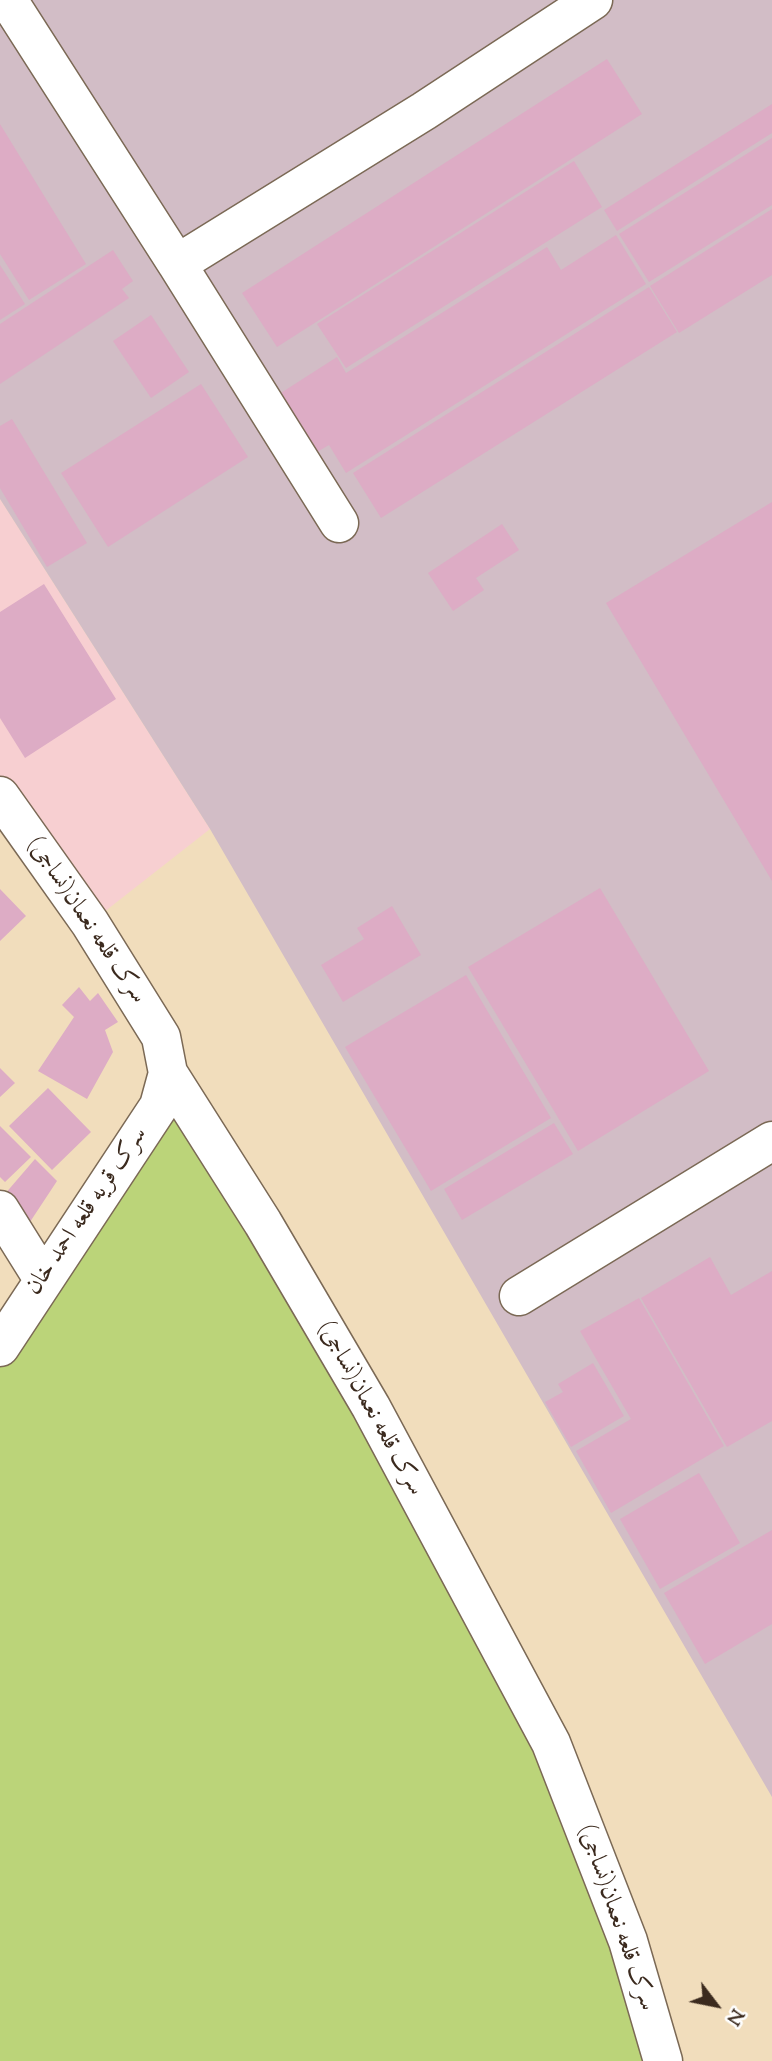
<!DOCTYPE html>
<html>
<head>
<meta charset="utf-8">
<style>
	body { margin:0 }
	#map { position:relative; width:772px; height:2061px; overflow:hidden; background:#f1ddbc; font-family:"Sorts Mill Goudy",serif }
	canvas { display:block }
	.north { position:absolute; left:681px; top:1970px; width:70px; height:70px; -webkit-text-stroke:5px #fff; paint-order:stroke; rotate:122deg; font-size:19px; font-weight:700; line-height:28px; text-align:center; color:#3b2a1e }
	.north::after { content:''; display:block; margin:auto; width:24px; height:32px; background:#3b2a1e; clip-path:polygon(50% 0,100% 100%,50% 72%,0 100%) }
</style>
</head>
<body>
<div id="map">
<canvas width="772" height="2061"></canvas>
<div class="north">N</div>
</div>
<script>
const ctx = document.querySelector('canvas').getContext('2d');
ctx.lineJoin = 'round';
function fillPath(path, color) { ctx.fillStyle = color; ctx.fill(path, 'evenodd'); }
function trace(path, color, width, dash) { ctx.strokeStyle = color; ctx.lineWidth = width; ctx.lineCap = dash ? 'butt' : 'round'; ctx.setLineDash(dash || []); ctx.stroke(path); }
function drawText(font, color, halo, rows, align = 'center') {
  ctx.font = font + ' "Sorts Mill Goudy",Amiri,serif'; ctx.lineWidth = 5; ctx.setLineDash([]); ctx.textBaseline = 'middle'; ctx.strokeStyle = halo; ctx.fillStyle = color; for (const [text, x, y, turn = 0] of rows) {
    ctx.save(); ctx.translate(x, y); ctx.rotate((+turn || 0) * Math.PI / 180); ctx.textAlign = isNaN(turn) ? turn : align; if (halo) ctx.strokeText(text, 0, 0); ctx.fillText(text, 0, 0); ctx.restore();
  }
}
fillPath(new Path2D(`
	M0 499 210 829 90 923 0 796Z`), '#f7cfd1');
fillPath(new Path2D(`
	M0 0H772V1797L210 829 0 499Z`), '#d2bdc6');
fillPath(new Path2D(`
	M168 1073 551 1743 663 2061H0V1347Z`), '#bbd479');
fillPath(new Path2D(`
	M607 59 642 114 277 347 242 293Z
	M772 104V133L617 231 604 210Z
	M0 124 86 264 29 300 0 254Z
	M772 138V205L649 282 619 234Z
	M574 161 602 207 346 368 317 324Z
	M772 209V275L679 333 650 286Z
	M616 235 646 284 346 473 329 445 312 455 273 398 337 357 346 373 547 247 561 270Z
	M113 250 133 281 122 289 129 298 0 384V324Z
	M0 265 25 304 0 320Z
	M649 287 677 332 381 518 353 473Z
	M151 315 189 372 151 398 113 341Z
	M201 384 248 457 108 547 61 473Z
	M12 419 87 543 47 567 0 488V426Z
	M772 502V881L606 603Z
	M502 524 519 550 476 578 484 590 453 611 428 573Z
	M44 584 116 699 25 758 0 718V612Z
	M600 888 709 1071 578 1151 468 967Z
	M0 889 26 916 0 941Z
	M392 906 421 955 343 1002 321 965 364 939 357 928Z
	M466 975 551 1118 431 1191 345 1047Z
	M79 987 90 1001 98 993 118 1022 105 1030 113 1052 87 1099 38 1071 74 1017 62 1005Z
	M0 1068 15 1083 0 1097Z
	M48 1088 91 1132 52 1170 9 1126Z
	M554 1123 573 1154 462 1220 444 1189Z
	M0 1126 31 1157 5 1182 0 1177Z
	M35 1159 57 1181 28 1225 4 1195Z
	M710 1257 731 1295 772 1271V1421L727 1447 641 1298Z
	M639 1298 724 1446 611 1513 576 1451 631 1419 580 1331Z
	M593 1363 624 1416 571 1447 545 1402 563 1392 558 1384Z
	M699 1473 740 1543 660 1589 620 1519Z
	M772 1530V1624L705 1664 664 1593Z`), '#ddacc5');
const minor = new Path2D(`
	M8 0 177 264 424 111 593 0
	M177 264 339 523
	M0 796 90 923 161 1037 168 1073 263 1223 371 1407 551 1743 628 1941 663 2061
	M0 1210 43 1279
	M519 1296 772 1141
	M0 1347 159 1106 168 1073`);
trace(minor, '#7b6955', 41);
trace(minor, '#fff', 38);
drawText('24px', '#3b2a1e', '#fff', [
	["سرک قلعه نعمان(نساجی)",85,921,56],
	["سرک قریه قلعه احمد خان",88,1212,-56],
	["سرک قلعه نعمان(نساجی)",369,1409,61],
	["سرک قلعه نعمان(نساجی)",615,1918,71]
]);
</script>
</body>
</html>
